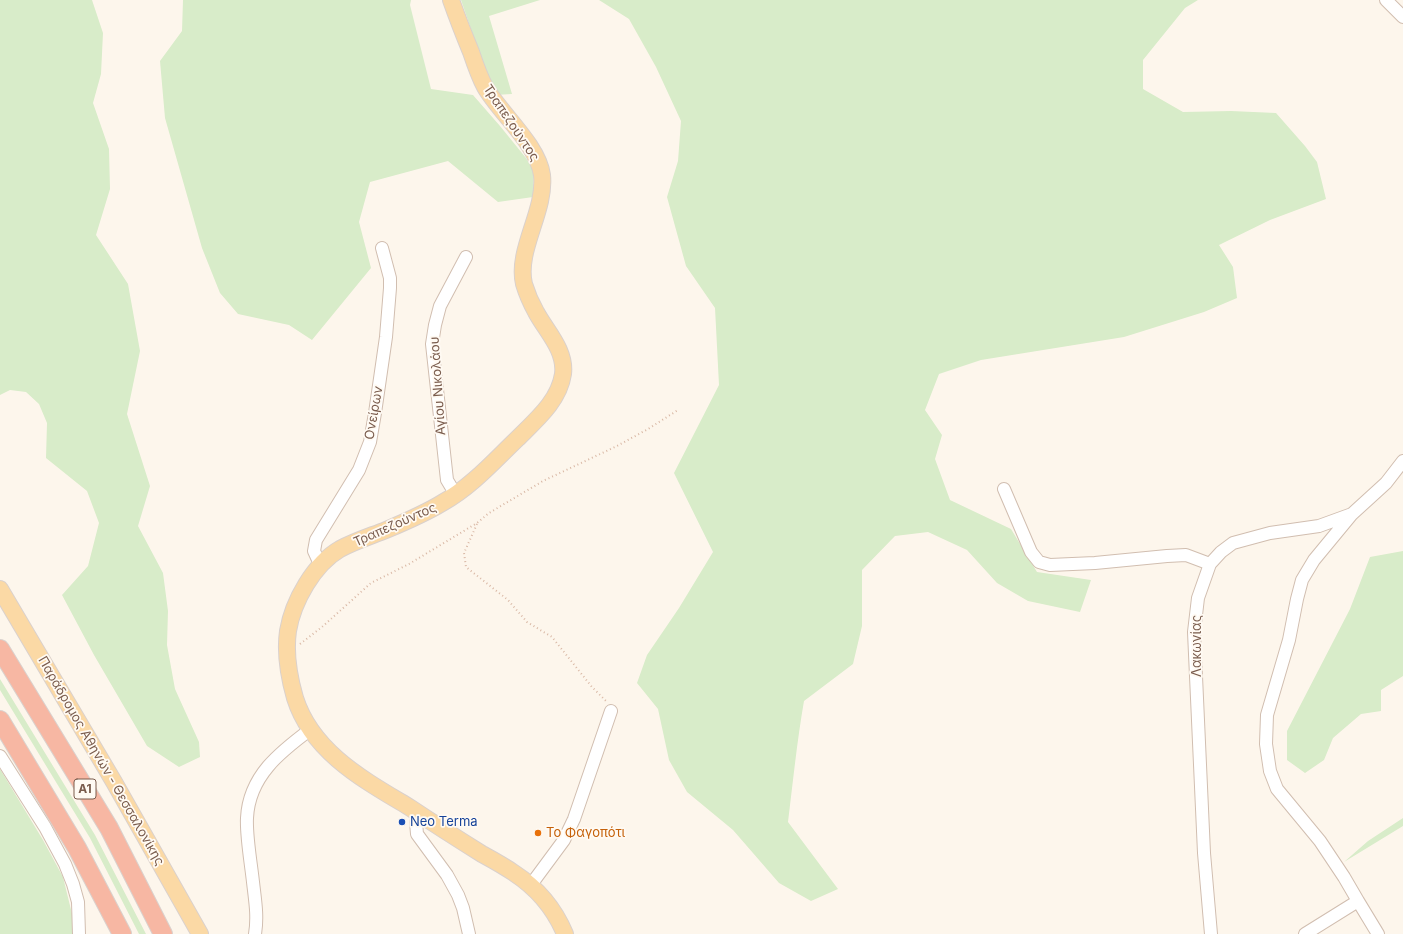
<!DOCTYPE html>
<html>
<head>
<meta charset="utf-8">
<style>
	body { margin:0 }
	canvas { display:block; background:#fdf6ec }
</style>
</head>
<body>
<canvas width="1403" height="934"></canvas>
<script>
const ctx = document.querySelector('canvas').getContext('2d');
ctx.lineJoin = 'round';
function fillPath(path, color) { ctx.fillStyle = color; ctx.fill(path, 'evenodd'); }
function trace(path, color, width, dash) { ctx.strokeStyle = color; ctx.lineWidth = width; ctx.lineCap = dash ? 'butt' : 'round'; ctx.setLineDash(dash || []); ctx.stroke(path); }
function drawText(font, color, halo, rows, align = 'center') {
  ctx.font = font + ' Inter,sans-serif'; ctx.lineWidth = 3.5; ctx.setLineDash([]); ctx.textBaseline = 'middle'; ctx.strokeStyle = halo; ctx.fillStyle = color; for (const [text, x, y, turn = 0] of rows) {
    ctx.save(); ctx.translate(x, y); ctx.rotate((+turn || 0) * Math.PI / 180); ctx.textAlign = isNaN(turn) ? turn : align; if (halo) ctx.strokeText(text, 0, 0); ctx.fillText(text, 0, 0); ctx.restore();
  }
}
fillPath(new Path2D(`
	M0 0H92L103 33 101 74 93 103 109 149 110 189 96 235 128 284 140 351 127 414 150 486 138 526 163 573 168 611 167 645 175 689 199 742 200 757 179 767 147 746 94 655 62 595 88 566 99 523 87 491 46 458 47 423 39 404 26 392 10 390 0 395Z
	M183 0H411L410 5 431 89 473 95 500 126 526 158 534 171 533 197 498 202 448 161 370 182 359 222 371 268 312 340 289 325 238 314 220 293 202 248 165 118 160 61 182 31Z
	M461 0H540L489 16 512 94 495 95 487 76Z
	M591 0H1198L1185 8 1143 60V89L1183 112 1231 111 1276 113 1305 146 1317 162 1326 199 1270 220 1219 245 1233 267 1237 298 1204 312 1124 337 981 360 939 374 925 410 942 435 935 459 950 500 1011 529 1037 572 1091 580 1080 612 1028 601 997 583 967 550 928 532 895 536 862 570V626L853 664 804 701C797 741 793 782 788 822L838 889 811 901 779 883 733 830 687 792 669 760 658 709 637 683 647 655 679 608 713 552 674 473 719 385 715 308 686 266 667 197 678 161 681 121 656 67 629 19 599 0Z
	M1403 551V676L1381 690V711L1361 714 1333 738 1324 760 1305 773 1287 760V731L1350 609 1370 557Z
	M0 679 95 835 146 934H139L90 838 0 690Z
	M0 769 43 840 63 877 73 918V934H0Z
	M1403 818V826L1344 862 1368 841Z`), '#d8ecc9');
const minor = new Path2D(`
	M1386 0 1403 17
	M1004 489 1031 552 1039 562 1050 565 1095 563 1167 556 1186 555 1210 564
	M456 495 447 480 432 344 435 325 440 306 466 257
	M320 564 314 551 316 540 359 470 370 442 375 413 386 337 390 288V278L382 248
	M0 756 45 827 65 864 73 884 78 902 79 934
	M419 814 416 822 417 834 447 875 458 895 463 908 469 934
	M530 886 564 840 574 819 611 711
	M1358 901 1378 934
	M255 934C258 916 255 900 253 882 251 863 246 836 247 818 249 776 280 752 311 729
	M1211 934 1204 853 1194 632 1198 598 1210 564 1221 552 1233 543 1270 533 1319 526 1352 514 1386 483 1403 461
	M1305 934 1358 901 1344 877 1320 841 1277 789 1270 771 1266 744 1267 715 1289 640 1297 599 1302 580 1314 560 1352 514`);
const major = new Path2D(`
	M451 0C457 17 464 35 471 52 475 64 479 76 485 87 500 113 538 145 542 175 546 211 516 250 524 284 527 294 531 303 536 312 546 331 566 350 563 374 559 401 536 420 517 439 494 461 471 487 442 503 424 514 405 522 386 530 371 536 355 541 340 549 314 564 293 601 288 631 285 652 289 677 295 698 312 752 364 780 409 807 433 823 458 839 482 854 493 860 504 866 514 873 537 888 555 910 565 934
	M0 589 114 782 200 934`);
const highway = new Path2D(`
	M0 649 109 828 163 934
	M0 720 77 848 122 934`);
trace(minor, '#d1beb0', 14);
trace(major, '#dad1cd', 18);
trace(highway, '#dad1cd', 20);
trace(new Path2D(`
	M477 524 464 553 466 567 508 600 527 622 552 637 592 687 606 701
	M300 644 322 627 371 583 409 564 477 523 489 513 543 481 617 446 648 429 678 410`), '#d9b8a5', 2, [1, 3]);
trace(minor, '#fff', 12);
trace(major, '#fbd9a5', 16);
trace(highway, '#f7b7a3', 18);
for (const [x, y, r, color] of [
	[402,822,4,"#1a4fb4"],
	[538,833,4,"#e8710a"]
]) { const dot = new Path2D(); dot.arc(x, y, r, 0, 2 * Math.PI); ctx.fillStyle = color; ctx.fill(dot); trace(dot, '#fffaf3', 1.5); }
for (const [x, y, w] of [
	[85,789,22]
]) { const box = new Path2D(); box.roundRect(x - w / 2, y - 10, w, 20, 3); ctx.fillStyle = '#fffaf3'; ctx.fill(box); trace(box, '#7a5c4d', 1); }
drawText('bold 12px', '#7a5c4d', null, [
	["Α1",85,789]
]);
drawText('13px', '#7a5c4d', '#fffaf3', [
	["Τραπεζούντος",511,123,56],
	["Αγίου Νικολάου",438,386,-94],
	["Ονείρων",374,413,-80],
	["Τραπεζούντος",395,525,-24],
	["Λακωνίας",1197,646,-90],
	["Παράδρομος Αθηνών - Θεσσαλονίκης",101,761,60]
]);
drawText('13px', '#164399', '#fffaf3', [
	["Neo Terma",410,822]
], 'left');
drawText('13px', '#c56008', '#fffaf3', [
	["Το Φαγοπότι",546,833]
], 'left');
</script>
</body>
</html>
